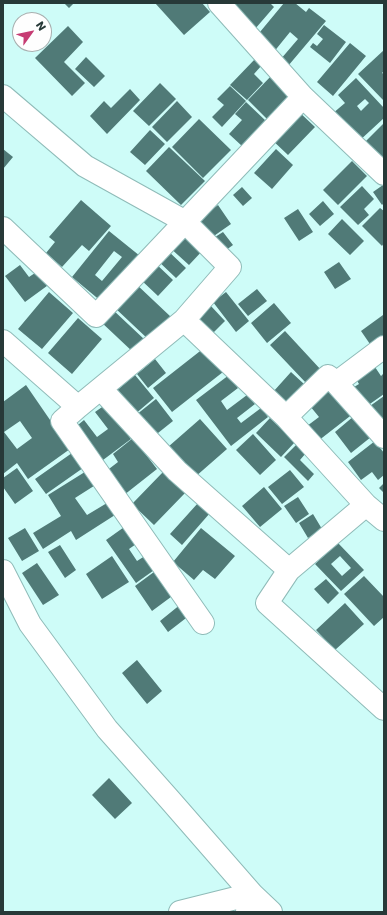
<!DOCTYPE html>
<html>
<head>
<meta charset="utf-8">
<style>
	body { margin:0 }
	#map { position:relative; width:387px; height:915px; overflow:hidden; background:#cefcf8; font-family:Poppins,sans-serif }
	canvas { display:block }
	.frame { position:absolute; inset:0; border:4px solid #273938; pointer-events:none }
	.north { position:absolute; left:12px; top:12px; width:40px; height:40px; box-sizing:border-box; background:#fefefe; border:1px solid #a8afaf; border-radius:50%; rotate:57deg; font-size:11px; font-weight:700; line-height:16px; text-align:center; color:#273938 }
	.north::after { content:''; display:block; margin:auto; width:14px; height:18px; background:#c63c73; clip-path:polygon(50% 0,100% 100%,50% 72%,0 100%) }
</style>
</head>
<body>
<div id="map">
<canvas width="387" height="915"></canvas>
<div class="frame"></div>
<div class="north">N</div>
</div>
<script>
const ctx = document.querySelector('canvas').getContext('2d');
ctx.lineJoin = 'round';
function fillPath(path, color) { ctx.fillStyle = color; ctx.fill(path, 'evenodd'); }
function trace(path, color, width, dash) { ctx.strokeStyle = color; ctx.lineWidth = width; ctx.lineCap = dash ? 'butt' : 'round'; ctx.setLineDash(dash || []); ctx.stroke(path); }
fillPath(new Path2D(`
	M64 3H74L69 8Z
	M155 3H202L210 12 184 35Z
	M235 3H252L254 4 255 3H270L274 7 255 29 231 8Z
	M284 3H295L306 12 309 8 326 21 288 66 280 60 298 39 290 32 273 53 255 38Z
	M324 25 346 42 330 63 310 47 313 43 317 46 323 39 317 34Z
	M68 26 83 42 64 62 85 83 72 96 35 58Z
	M350 43 366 56 333 96 317 82Z
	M384 50V71L382 73 384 74V101L358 74Z
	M86 57 105 76 94 87 75 69Z
	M255 59 262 65 254 74 263 83 247 100 230 85Z
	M272 75 291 94 267 119 248 100Z
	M356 78 384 108V118L358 142 332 114 345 103 338 95ZM365 99 369 103 361 111 357 106Z
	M160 83 176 99 149 126 133 111Z
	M230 86 246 101 222 127 212 117 224 105 217 99Z
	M130 89 140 100 107 134 90 116 104 101 111 108Z
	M177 101 192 117 167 142 152 127Z
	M246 102 266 121 242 146 229 134 242 120 235 114Z
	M297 110 315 127 288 155 270 138Z
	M199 119 231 150 203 178 172 147Z
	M384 123V161L364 143Z
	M150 130 165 144 145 165 130 152Z
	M169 147 205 181 181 205 146 171Z
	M3 149 13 157 3 169Z
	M276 149 293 165 272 189 254 173Z
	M352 161 367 176 338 205 323 190Z
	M383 185 384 187V203L382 205 373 192Z
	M362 186 374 199 364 209 369 215 358 225 340 207Z
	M242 187 252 198 243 206 233 195Z
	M81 200 111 226 89 251 82 245 62 267 46 253 55 242 49 237Z
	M323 201 334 214 320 226 309 214Z
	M218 205 231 224 211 238 198 220Z
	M380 208 384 211V243L382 246 362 226Z
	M298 209 313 232 299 241 284 218Z
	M342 219 364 241 350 255 328 234Z
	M184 229 204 249 189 265 168 246Z
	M109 231 140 256 102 302 72 277ZM114 251 122 257 102 281 95 275Z
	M223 232 233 245 222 253 212 239Z
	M166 249 186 268 176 278 156 259Z
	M154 262 173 280 158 296 139 278Z
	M339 262 351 279 335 289 324 272Z
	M20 265 29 277 41 269 51 283 25 302 5 276Z
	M135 283 171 317 149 340 114 307Z
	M257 289 267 301 248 316 238 304Z
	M49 292 73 313 42 349 18 329Z
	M226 292 249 321 236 332 213 302Z
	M274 303 291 323 267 343 251 323Z
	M210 305 225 321 209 337 194 321Z
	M112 309 145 340 134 353 100 321Z
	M383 315 384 317V338L372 347 361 331Z
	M78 318 102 339 72 374 48 353Z
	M285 331 322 371 307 384 270 345Z
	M204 348 223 372 172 412 153 388Z
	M155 359 166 373 148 388 137 374Z
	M371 361 381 376 384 373V394L367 406 354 387 359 384 353 374Z
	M291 372 304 384 287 404 273 392Z
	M135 375 154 398 134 415 115 392Z
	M229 375 238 388 221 401 227 410 247 395 255 404 237 418 241 423 261 408 268 417 231 446 196 400Z
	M26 385 70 449 28 479 17 463 3 474V402ZM20 421 32 438 17 449 4 432Z
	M333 387 354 413 318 441 307 426 319 417 310 406Z
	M384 396V426L370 406Z
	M156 399 173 421 153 437 136 415Z
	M105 405 131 439 99 463 73 429 84 420 97 437 108 429 95 412Z
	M354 416 371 437 351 453 335 432Z
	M270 418 295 442 281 457 256 433Z
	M200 419 227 449 195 477 168 447Z
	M253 434 276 460 260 475 236 450Z
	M133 438 157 469 124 495 105 472 118 462 113 454Z
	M375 441 384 453V475L378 480 372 472 361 480 348 462Z
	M297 444 306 453 300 460 314 474 308 481 284 457Z
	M72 453 83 468 46 494 35 479Z
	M17 468 33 491 15 504 3 487V478Z
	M88 470 97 484 75 498 87 515 107 503 115 515 76 540 71 531 43 549 33 533 61 516 48 495Z
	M290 470 304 487 282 504 268 487Z
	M164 471 186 492 154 525 132 504Z
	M384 483V493L379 488Z
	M264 487 282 509 260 527 242 506Z
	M298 497 309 514 296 523 284 506Z
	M198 503 210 513 182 545 170 534Z
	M313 514 322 529 308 538 299 523Z
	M127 525 139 542 129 549 137 561 148 554 157 568 136 583 106 540Z
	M25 528 39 551 22 561 8 538Z
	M201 528 235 556 215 579 203 570 194 580 173 562Z
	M338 543 364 570 341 591 315 564ZM340 556 351 568 342 576 331 564Z
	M60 545 76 570 65 578 48 552Z
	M112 556 129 582 102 599 86 574Z
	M37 563 59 595 43 605 22 573Z
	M158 569 175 594 152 611 135 586Z
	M364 576 384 597V617L374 626 344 594Z
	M326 579 339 593 328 604 314 589Z
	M345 603 364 624 335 650 316 630Z
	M181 604 190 615 168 632 160 621Z
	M137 660 162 691 147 704 122 673Z
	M109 778 132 803 115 819 92 795Z`), '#507a77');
const minor = new Path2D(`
	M219 3 303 97 384 174
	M3 96 85 166 184 221 230 267 184 320 286 417 328 376 336 383 384 437
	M3 228 96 316 303 97
	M3 341 78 407 184 320
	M336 383 384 347
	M101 389 177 471 289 570 267 603 384 709
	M78 407 62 421 203 623
	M286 417 366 505 384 520
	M289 570 366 505
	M3 571 30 624 107 729 170 800 252 894 271 912
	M180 912 252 894 247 912`);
trace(minor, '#8fbbb8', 24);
trace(minor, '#fff', 22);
</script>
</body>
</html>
